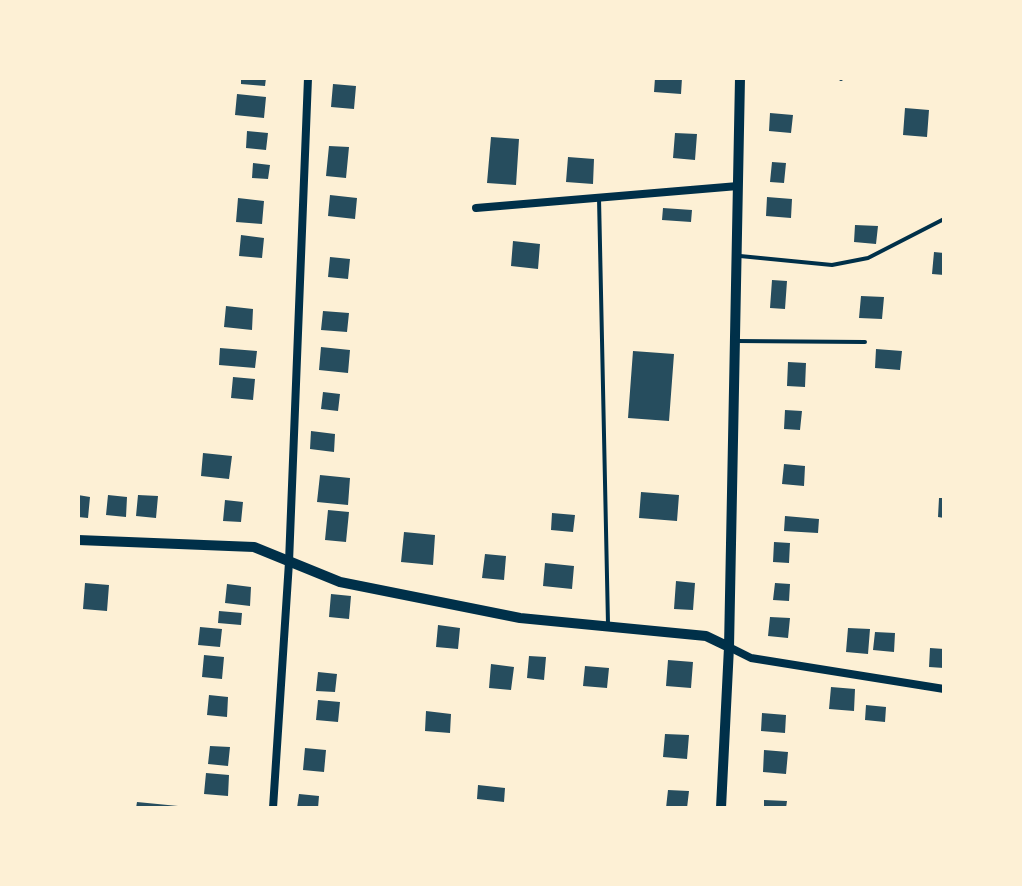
<!DOCTYPE html>
<html>
<head>
<meta charset="utf-8">
<style>
	body { margin:0 }
	#map { position:relative; width:1022px; height:886px; overflow:hidden; background:#fdf0d5; font-family:"Sofia Sans Condensed",sans-serif }
	canvas { display:block }
	.frame { position:absolute; inset:0; border:80px solid #fdf0d5; pointer-events:none }
</style>
</head>
<body>
<div id="map">
<canvas width="1022" height="886"></canvas>
<div class="frame"></div>
</div>
<script>
const ctx = document.querySelector('canvas').getContext('2d');
ctx.lineJoin = 'round';
function fillPath(path, color) { ctx.fillStyle = color; ctx.fill(path, 'evenodd'); }
function trace(path, color, width, dash) { ctx.strokeStyle = color; ctx.lineWidth = width; ctx.lineCap = dash ? 'butt' : 'round'; ctx.setLineDash(dash || []); ctx.stroke(path); }
fillPath(new Path2D(`
	M241 78H266L265 86 241 84Z
	M655 78H682L681 94 654 92Z
	M333 84 356 86 354 109 331 107Z
	M237 94 266 97 264 118 235 115Z
	M905 108 929 110 927 137 903 135Z
	M770 113 793 115 791 133 769 131Z
	M247 131 268 133 266 150 246 148Z
	M675 133 697 134 695 160 673 158Z
	M491 137 519 139 516 185 487 183Z
	M329 146 349 147 346 178 326 176Z
	M568 157 594 159 593 184 566 182Z
	M772 162 786 163 784 183 770 182Z
	M253 163 270 165 268 179 252 178Z
	M330 195 357 198 355 219 328 216Z
	M767 197 792 199 791 218 766 216Z
	M238 198 264 201 262 224 236 222Z
	M663 208 692 210 691 222 662 220Z
	M855 225 878 226 876 244 854 242Z
	M241 235 264 238 262 258 239 256Z
	M513 241 540 244 538 269 511 266Z
	M934 252 944 253V275L932 274Z
	M330 257 350 259 348 279 328 277Z
	M772 280 787 281 785 309 770 308Z
	M861 296 884 297 882 319 859 318Z
	M226 306 253 309 252 330 224 327Z
	M323 311 349 313 347 332 321 330Z
	M321 347 350 350 348 373 319 370Z
	M220 348 257 351 255 368 219 365Z
	M876 349 902 351 900 370 875 368Z
	M633 351 674 354 669 421 628 418Z
	M788 362 806 363 805 387 787 386Z
	M233 377 255 379 253 400 231 398Z
	M323 392 340 394 338 411 321 409Z
	M785 410 802 411 800 430 784 429Z
	M311 431 335 434 334 452 310 449Z
	M203 453 232 456 229 479 201 476Z
	M784 464 805 466 804 486 782 484Z
	M320 475 350 478 348 505 317 502Z
	M641 492 679 495 677 521 639 518Z
	M78 495 90 497 88 518 78 517Z
	M108 495 127 497 126 517 106 515Z
	M138 495 158 496 156 518 136 516Z
	M939 498H944V518L938 517Z
	M225 500 243 502 241 522 223 521Z
	M328 510 349 512 346 542 325 540Z
	M552 513 575 515 573 532 551 530Z
	M785 516 819 519 818 533 784 531Z
	M404 532 435 535 433 565 401 562Z
	M774 542 790 543 789 563 773 562Z
	M485 554 506 556 504 580 482 578Z
	M545 563 574 566 572 589 543 586Z
	M676 581 695 583 693 610 674 609Z
	M85 583 109 585 107 611 83 609Z
	M775 583 790 584 789 601 773 600Z
	M227 584 251 587 250 606 225 603Z
	M331 594 351 596 349 619 329 617Z
	M219 611 242 613 241 625 218 623Z
	M770 617 790 618 788 638 768 636Z
	M438 625 460 628 458 649 436 647Z
	M200 627 222 629 220 647 198 645Z
	M848 628 870 629 868 654 846 652Z
	M875 632 895 633 894 652 873 650Z
	M930 648 944 649V668L929 667Z
	M204 655 224 657 222 679 202 677Z
	M529 656 546 657 544 680 527 678Z
	M668 660 693 662 691 688 666 686Z
	M491 664 514 667 511 690 489 688Z
	M585 666 609 668 607 688 583 686Z
	M318 672 337 674 335 692 316 691Z
	M831 687 855 689 854 711 829 709Z
	M209 695 228 697 227 717 207 715Z
	M318 700 340 702 338 722 316 720Z
	M866 705 886 707 885 722 865 720Z
	M426 711 451 714 450 733 425 731Z
	M762 713 786 715 785 733 761 731Z
	M665 734 689 735 687 759 663 757Z
	M210 746 230 747 228 766 208 764Z
	M305 748 326 750 324 772 303 770Z
	M764 750 788 752 786 774 763 772Z
	M206 773 229 775 228 796 204 794Z
	M478 785 505 788 504 802 477 799Z
	M668 790 689 791 687 808H666Z
	M299 794 319 796 318 808H297Z
	M764 800 787 801 786 808H764Z
	M137 802 178 806V808H136Z`), '#264d5e');
trace(new Path2D(`
	M841 78V79
	M599 198 608 624
	M740 256 832 265 868 258 944 219
	M736 341 865 342`), '#003049', 4);
trace(new Path2D(`
	M476 208 738 186
	M729 647 751 658 944 689
	M273 808 289 562 308 78`), '#003049', 8);
trace(new Path2D(`
	M78 540 254 547 340 582 520 618 706 636 729 647
	M721 808 729 647 740 78`), '#003049', 10);
</script>
</body>
</html>
